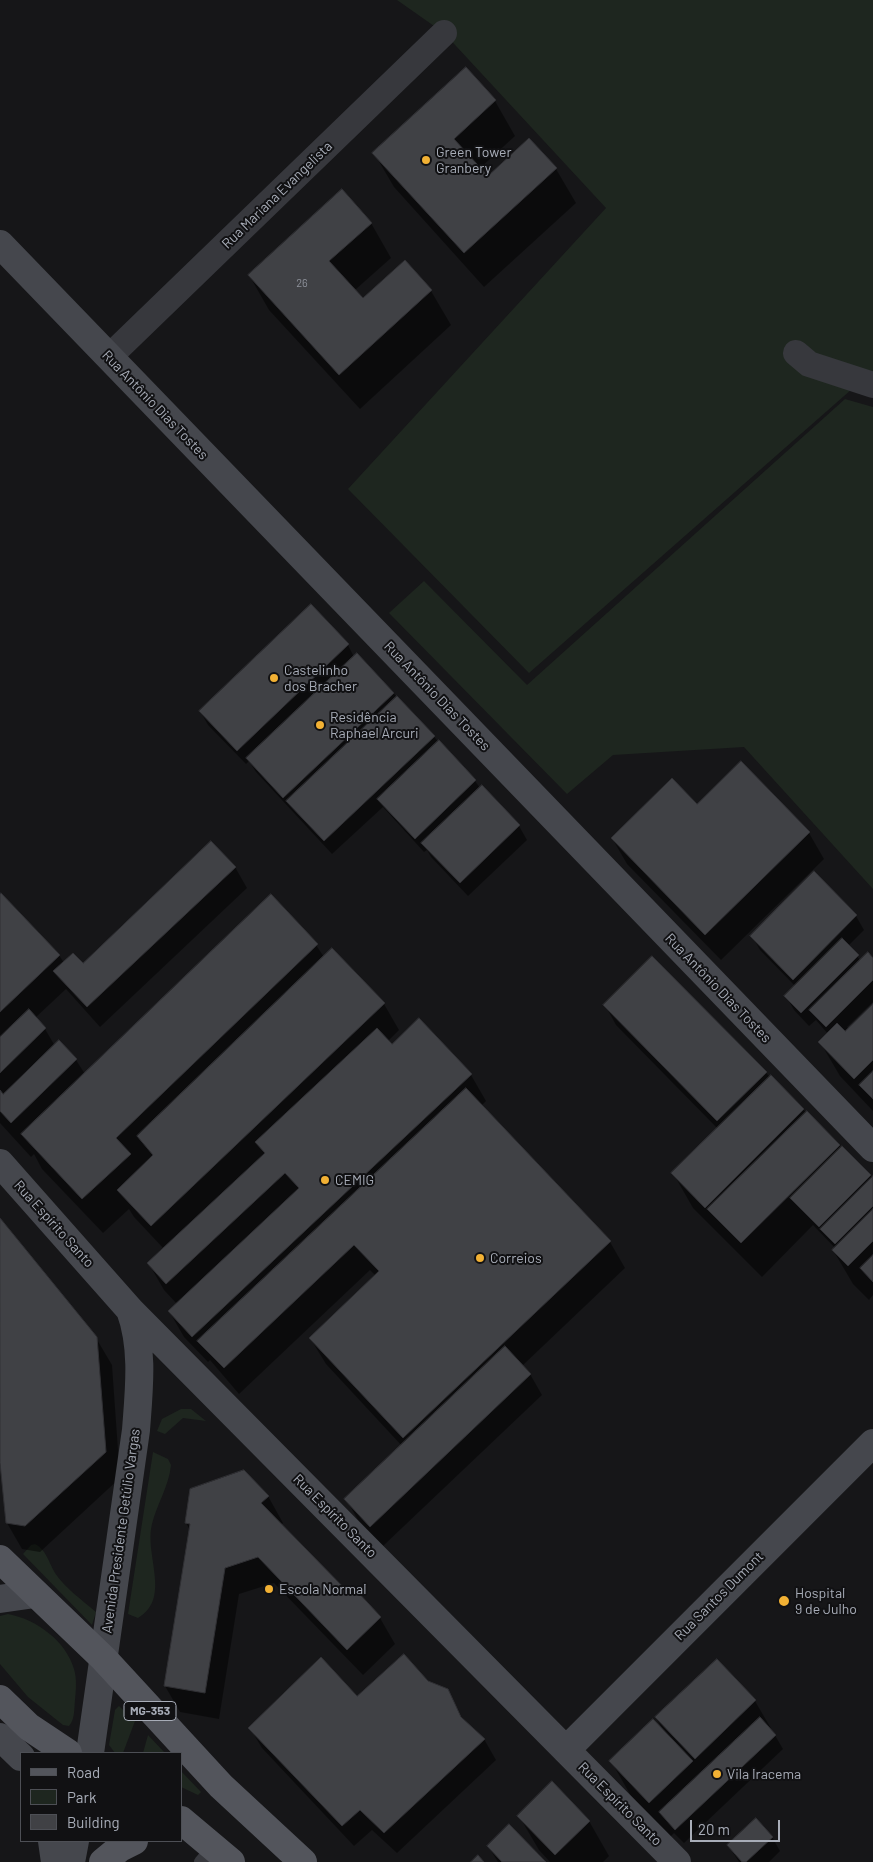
<!DOCTYPE html>
<html>
<head>
<meta charset="utf-8">
<style>
	body { margin:0 }
	#map { position:relative; width:873px; height:1862px; overflow:hidden; background:#161618; font-family:Barlow,sans-serif }
	canvas { display:block }
	.legend { position:absolute; left:20px; top:1752px; width:162px; height:90px; box-sizing:border-box; background:#111113; border:1px solid #4d4f55; margin:0; padding:6px 9px; list-style:none; font-size:15px; color:#a8adb8 }
	.legend li { display:flex; align-items:center; gap:10px; height:25px }
	.legend b { width:25px; border:1px solid #4d4f55 }
	.scale { position:absolute; left:690px; top:1820px; width:90px; height:22px; box-sizing:border-box; border:2px solid #a8adb8; border-top:0; padding-left:6px; font-size:15px; line-height:18px; white-space:nowrap; color:#a8adb8; -webkit-text-stroke:4px #111113; paint-order:stroke }
</style>
</head>
<body>
<div id="map">
<canvas width="873" height="1862"></canvas>
<ul class="legend">
<li><b style="height:6px;background:#53555c"></b>Road</li>
<li><b style="height:14px;background:#1e261f"></b>Park</li>
<li><b style="height:14px;background:#404145"></b>Building</li>
</ul>
<div class="scale">20 m</div>
</div>
<script>
const ctx = document.querySelector('canvas').getContext('2d');
ctx.lineJoin = 'round';
function fillPath(path, color) { ctx.fillStyle = color; ctx.fill(path, 'evenodd'); }
function trace(path, color, width, dash) { ctx.strokeStyle = color; ctx.lineWidth = width; ctx.lineCap = dash ? 'butt' : 'round'; ctx.setLineDash(dash || []); ctx.stroke(path); }
function drawText(font, color, halo, rows, align = 'center') {
  ctx.font = font + ' Barlow,sans-serif'; ctx.lineWidth = 4; ctx.setLineDash([]); ctx.textBaseline = 'middle'; ctx.strokeStyle = halo; ctx.fillStyle = color; for (const [text, x, y, turn = 0] of rows) {
    ctx.save(); ctx.translate(x, y); ctx.rotate((+turn || 0) * Math.PI / 180); ctx.textAlign = isNaN(turn) ? turn : align; if (halo) ctx.strokeText(text, 0, 0); ctx.fillText(text, 0, 0); ctx.restore();
  }
}
fillPath(new Path2D(`
	M397 0H873V395L852 389 529 673 348 489 606 208 444 33Z
	M845 399 873 407V889L744 747 613 755 567 794 389 613 424 581 527 685Z
	M181 1409H191L206 1421 183 1418 165 1434 157 1431 162 1419Z
	M153 1452 168 1459 171 1465C169 1486 157 1504 152 1524 144 1555 172 1598 138 1618L128 1614Z
	M35 1544C46 1549 49 1563 55 1573 65 1588 82 1600 96 1612L92 1625 23 1554 31 1545Z
	M8 1614C36 1619 66 1641 74 1669 77 1679 76 1690 75 1700 74 1710 75 1719 69 1726L63 1725 28 1697 0 1664V1616Z
	M119 1706 135 1721 123 1753H115L109 1745 115 1710Z
	M148 1735 165 1753H143Z
	M181 1771 201 1792 198 1795 181 1787Z`), '#1e261f');
fillPath(new Path2D(`
	M466 69 495 101 515 136 479 169 488 178 556 169 576 203 484 287 394 187 374 153Z
	M371 223 391 258 355 290 363 300 405 262 431 291 451 325 360 409 269 310 249 275Z
	M348 645 354 657 357 654 475 781 480 788 482 786 519 826 527 840 468 896 431 857 427 850 424 852 383 807 332 854 256 772 249 761 246 764 208 725 200 711Z
	M809 833 824 859 721 960 627 864 612 838Z
	M235 867 247 888 100 1027 66 989 35 1018 45 1029 55 1046 76 1060 85 1074 316 945 324 957 332 950 384 1004 399 1030 388 1041 392 1046 471 1075 486 1101 481 1106 610 1242 625 1268 522 1366 530 1374 542 1395 383 1546 358 1520 346 1499 402 1446 326 1364 310 1338 376 1276 370 1270 239 1394 210 1360 208 1362 184 1337 169 1311 177 1304 164 1290 149 1264 164 1249 134 1217 129 1209 103 1233 42 1169 34 1154 31 1157 0 1123V896L59 955 64 963 82 964Z
	M814 873 856 916 864 930 848 946 861 961 873 959V1002L847 1027 849 1029 873 1005V1111L840 1076 820 1042 828 1034 816 1020 809 1026 794 1010 786 996 795 986 760 950 752 936Z
	M605 1005 766 1073 873 1178V1295L869 1300 853 1284 833 1250 835 1248 813 1225 762 1277 693 1208 673 1173 718 1129 616 1025Z
	M0 1221 96 1338 112 1365 120 1478 40 1552 22 1549 7 1523 0 1448Z
	M268 1496 283 1523 281 1525 350 1596 355 1591 380 1618 395 1644 363 1675 274 1583 239 1594 219 1719 180 1712 165 1686 190 1530 186 1523Z
	M717 1660 755 1701 783 1749 684 1843 674 1833 670 1837 631 1796 611 1761 663 1730 656 1718Z
	M428 1682 447 1690 464 1721 484 1739 496 1760 397 1853 372 1830 354 1846 262 1748 250 1728 357 1698Z
	M519 1816 589 1821 609 1856 603 1862H550L539 1850Z
	M772 1837 780 1851 769 1862H739L728 1845Z
	M488 1846 544 1862H498Z`), '#0007');
const building = new Path2D(`
	M466 67 496 100 454 139 488 176 529 138 557 168 464 253 372 153Z
	M342 189 372 223 329 261 363 298 405 260 432 290 339 375 248 275Z
	M311 604 349 644 237 751 199 711Z
	M357 653 394 693 283 798 246 758Z
	M397 696 435 736 324 841 286 801Z
	M439 740 476 780 415 839 377 799Z
	M741 761 810 832 705 935 611 838 672 778 697 804Z
	M482 785 520 825 460 883 421 843Z
	M211 841 236 867 87 1007 53 971 73 953 83 963Z
	M814 871 857 915 793 980 750 936Z
	M1 893 60 955 0 1012V894Z
	M271 894 318 944 116 1138 131 1154 82 1199 21 1134Z
	M842 938 859 955 801 1013 784 996Z
	M332 948 385 1003 151 1226 117 1190 153 1155 137 1136Z
	M868 952 873 958V980L826 1027 809 1010Z
	M652 956 767 1072 717 1121 603 1005Z
	M873 1004V1060L854 1079 818 1042 837 1023 845 1031Z
	M29 1009 46 1028 0 1073V1037Z
	M419 1018 472 1074 192 1337 168 1311 299 1188 285 1173 166 1284 147 1263 265 1153 255 1142 377 1028 392 1044Z
	M59 1040 77 1059 11 1123 0 1111V1090L3 1094Z
	M873 1071V1099L859 1085Z
	M771 1075 804 1109 705 1208 671 1173Z
	M466 1088 611 1241 403 1438 309 1338 379 1271 354 1245 224 1368 197 1341Z
	M807 1111 840 1145 741 1243 707 1209Z
	M842 1146 871 1175 819 1227 790 1198Z
	M873 1176V1206L835 1244 820 1229Z
	M873 1209V1241L848 1266 832 1250Z
	M0 1218 97 1337 106 1452 25 1526 6 1523 0 1463Z
	M873 1255V1282L860 1268Z
	M505 1346 531 1374 370 1527 344 1499Z
	M244 1470 269 1496 261 1503 350 1594 355 1589 381 1617 347 1650 258 1557 225 1568 205 1693 164 1686 190 1524 185 1523 190 1489Z
	M404 1654 428 1681 448 1689 461 1717 485 1739 384 1833 360 1810 342 1826 248 1728 321 1657 357 1696Z
	M717 1659 756 1700 695 1759 655 1717Z
	M760 1717 776 1735 675 1830 659 1812Z
	M653 1719 693 1761 649 1803 609 1761Z
	M552 1781 590 1821 555 1855 517 1816Z
	M756 1818 773 1837 746 1862H742L727 1845Z
	M509 1824 546 1862H502L487 1846Z
	M478 1855 484 1862H471Z`);
fillPath(building, '#404145');
trace(building, '#303034', 1);
trace(new Path2D(`
	M201 1862 214 1847`), '#37383d', 14);
trace(new Path2D(`
	M796 353 809 364 873 385
	M109 357 444 33`), '#37383d', 26);
trace(new Path2D(`
	M0 244 873 1148
	M0 1163 130 1310 677 1862
	M0 1599 35 1594
	M0 1737 21 1757
	M566 1750 873 1443
	M90 1753 136 1430C139 1390 144 1348 130 1310
	M52 1841 55 1862
	M71 1862 75 1841`), '#45474d', 28);
trace(new Path2D(`
	M0 1559 104 1659 221 1786 303 1862
	M0 1699 29 1727 68 1753
	M181 1820 231 1862
	M103 1862 120 1848 134 1841`), '#53555c', 28);
for (const [x, y, r, color] of [
	[426,160,5,"#f2b134"],
	[274,678,5,"#f2b134"],
	[320,725,5,"#f2b134"],
	[325,1180,5,"#f2b134"],
	[480,1258,5,"#f2b134"],
	[269,1589,5,"#f2b134"],
	[784,1601,6,"#f2b134"],
	[717,1774,5,"#f2b134"]
]) { const dot = new Path2D(); dot.arc(x, y, r, 0, 2 * Math.PI); ctx.fillStyle = color; ctx.fill(dot); trace(dot, '#111113', 2); }
drawText('11px', '#8e929b', null, [
	["26",302,283]
]);
for (const [x, y, w] of [
	[150,1711,52]
]) { const box = new Path2D(); box.roundRect(x - w / 2, y - 9.5, w, 19, 4); ctx.fillStyle = '#111113'; ctx.fill(box); trace(box, '#a8adb8', 1); }
drawText('bold 12px', '#a8adb8', null, [
	["MG-353",150,1711]
]);
drawText('14px', '#a8adb8', '#111113', [
	["Green Tower",436,152],
	["Granbery",436,168],
	["Castelinho",284,670],
	["dos Bracher",284,686],
	["Residência",330,717],
	["Raphael Arcuri",330,733],
	["CEMIG",335,1180],
	["Correios",490,1258],
	["Escola Normal",279,1589],
	["Hospital",795,1593],
	["9 de Julho",795,1609],
	["Vila Iracema",727,1774]
], 'left');
drawText('14px', '#a8adb8', '#111113', [
	["Rua Mariana Evangelista",277,195,-44],
	["Rua Antônio Dias Tostes",155,405,46],
	["Rua Antônio Dias Tostes",437,696,46],
	["Rua Antônio Dias Tostes",718,988,46],
	["Rua Espírito Santo",54,1224,48],
	["Rua Espírito Santo",335,1516,45],
	["Avenida Presidente Getúlio Vargas",121,1531,-82],
	["Rua Santos Dumont",719,1596,-45],
	["Rua Espírito Santo",620,1804,45]
]);
</script>
</body>
</html>
